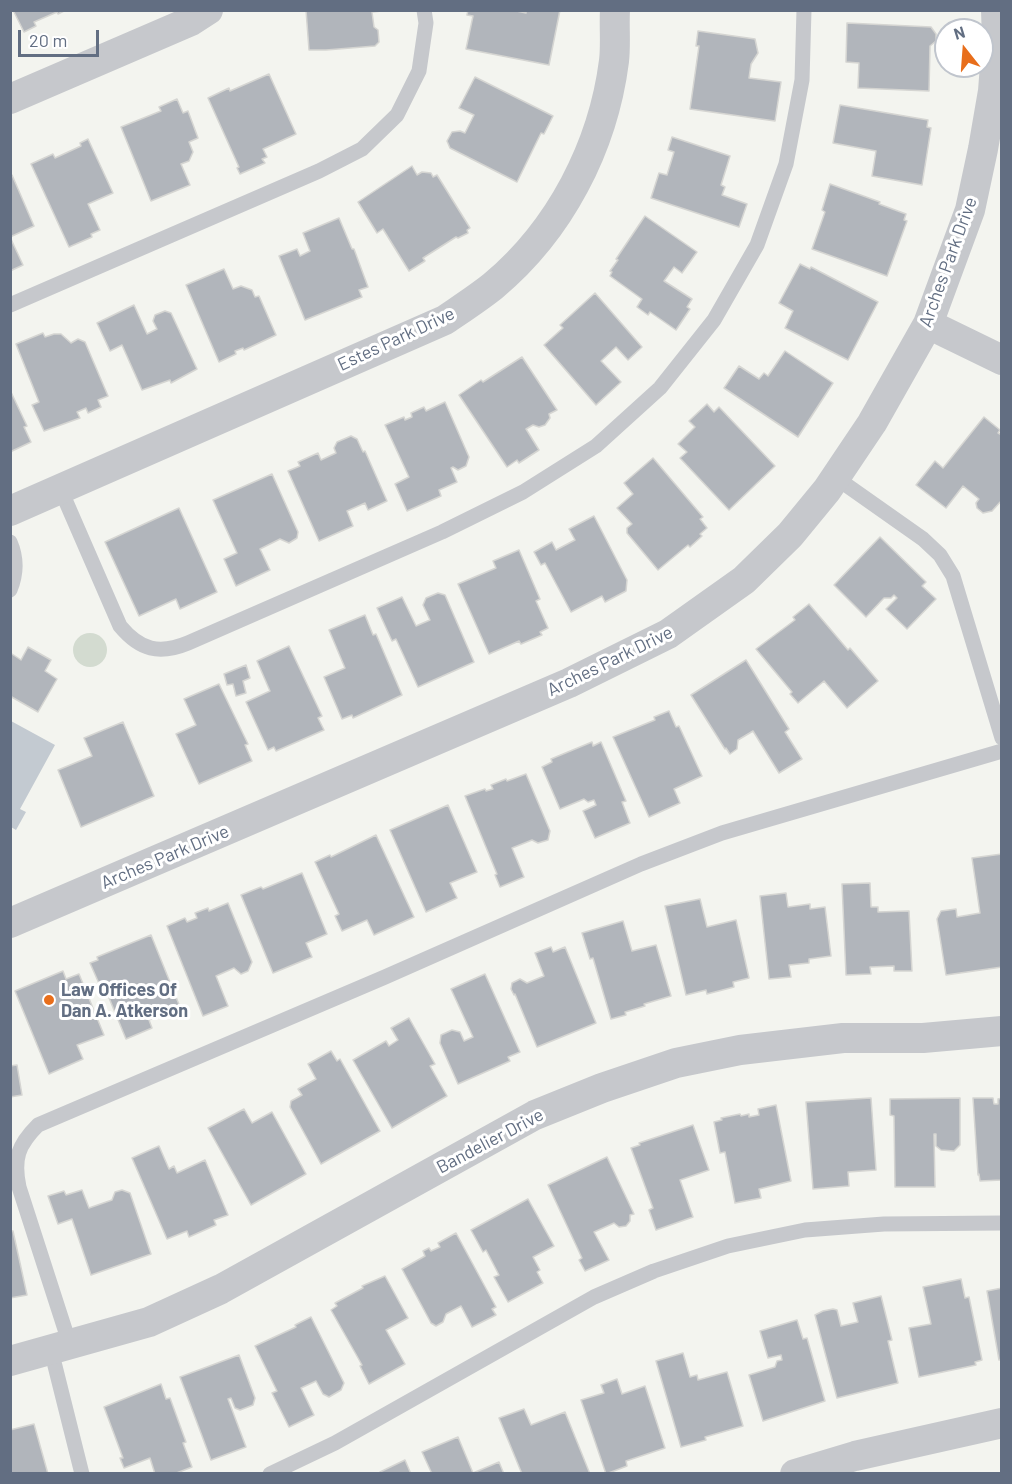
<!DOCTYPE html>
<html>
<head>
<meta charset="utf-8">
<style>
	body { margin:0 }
	#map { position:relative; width:1012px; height:1484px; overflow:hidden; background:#f3f4ef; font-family:Barlow,sans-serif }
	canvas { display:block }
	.frame { position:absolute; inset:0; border:12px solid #626e82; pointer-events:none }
	.north { position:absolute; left:934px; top:18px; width:60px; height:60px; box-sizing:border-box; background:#fff; border:2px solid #c0c5cd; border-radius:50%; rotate:343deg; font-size:16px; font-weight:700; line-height:24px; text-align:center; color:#626e82 }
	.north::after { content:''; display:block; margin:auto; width:21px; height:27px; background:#e86e1b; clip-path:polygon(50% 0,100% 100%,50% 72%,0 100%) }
	.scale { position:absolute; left:18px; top:30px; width:81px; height:27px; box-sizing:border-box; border:3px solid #626e82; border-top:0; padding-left:8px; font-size:18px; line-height:21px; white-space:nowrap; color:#626e82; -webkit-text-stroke:4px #fff; paint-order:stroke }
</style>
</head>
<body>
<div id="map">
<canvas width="1012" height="1484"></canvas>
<div class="frame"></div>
<div class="north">N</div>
<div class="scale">20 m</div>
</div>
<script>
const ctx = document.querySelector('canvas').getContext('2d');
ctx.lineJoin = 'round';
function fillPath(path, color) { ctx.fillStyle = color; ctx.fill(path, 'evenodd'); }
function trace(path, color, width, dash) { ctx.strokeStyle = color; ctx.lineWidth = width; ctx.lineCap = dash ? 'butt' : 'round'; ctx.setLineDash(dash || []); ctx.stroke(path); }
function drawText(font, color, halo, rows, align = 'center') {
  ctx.font = font + ' Barlow,sans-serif'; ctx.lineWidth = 6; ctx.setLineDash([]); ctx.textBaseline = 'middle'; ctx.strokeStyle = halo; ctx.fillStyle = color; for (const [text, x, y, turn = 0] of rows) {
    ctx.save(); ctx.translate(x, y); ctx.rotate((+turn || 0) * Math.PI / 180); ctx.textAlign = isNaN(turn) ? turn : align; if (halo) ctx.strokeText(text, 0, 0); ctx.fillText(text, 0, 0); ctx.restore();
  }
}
fillPath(new Path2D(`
	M73 650a17 17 0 1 1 34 0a17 17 0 1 1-34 0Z`), '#d3dbd0');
fillPath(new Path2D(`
	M11 721 55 745 20 809 26 812 16 830 11 827Z`), '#c3cad1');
const building = new Path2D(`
	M13 10H66L58 14 57 12 34 22 36 26 24 32Z
	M306 10H392L372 12 374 27 378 30 379 42 375 46 326 50H309Z
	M468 10H512L526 13V10H560L549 65 466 49 473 16 467 15Z
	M847 23 931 27 936 34V41L930 46 929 91 858 88 859 63 846 62Z
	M698 31 755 39 758 53 751 64 749 78 781 82 775 121 690 109 699 46H696Z
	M269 74 296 134 263 149 267 157 262 159 265 163 240 174 237 168 239 167 208 98 229 88 230 91Z
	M475 77 553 116 544 134 541 133 517 182 450 148 447 141 452 132 460 131 465 133 474 115 459 108Z
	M177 99 183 113 188 111 198 138 189 142 193 152 189 161 181 164 190 185 151 201 121 127 161 111 159 107Z
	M840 105 928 120 927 127 931 128 922 185 872 176 876 151 833 143Z
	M672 137 730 156 721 185 725 187 722 195 747 204 739 227 651 198 659 173 667 175 674 152 668 150Z
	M88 139 113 193 88 204 100 230 91 234 92 237 69 247 31 164 53 154 55 158 81 146 80 143Z
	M412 166 417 175 422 172 431 173 433 177 437 175 470 228 467 230 468 233 458 238 456 237 423 258 425 261 409 271 383 229 377 233 358 202Z
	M12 175 34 226 10 237V176Z
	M830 184 880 202 879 204 906 214 904 220 907 221 887 276 812 249 825 212 822 210Z
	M645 216 697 252 682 273 674 267 664 281 692 299 687 307 690 309 676 330 650 312 648 315 637 307 642 299 610 276 612 272 610 271 618 260 616 259Z
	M339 218 352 249H354L368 287 359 290 362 297 305 320 279 256 297 249 300 256 310 251 303 233Z
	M10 237 23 265 10 271Z
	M800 264 810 269 811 267 878 302 848 360 785 328 793 311 779 303Z
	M224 269 233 289 241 286 252 290 255 297 259 296 276 335 244 350 243 348 235 351 236 354 219 362 186 285Z
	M595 293 642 347 628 360 616 347 601 361 621 382 596 405 544 345 563 328 560 325Z
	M134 305 147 334 157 329 153 321 155 315 165 311 171 313 197 369 171 383 170 380 142 390 122 345 110 351 97 323Z
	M43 333 45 337 54 334H61L71 343 78 339 85 342 108 396 98 400 101 407 88 413 86 408 77 412 80 418 44 431 32 405 39 402 16 344Z
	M785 351 833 383 798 437 724 388 739 366 759 379 764 373 768 376Z
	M522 357 557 410 549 414 550 418 545 425 539 427 533 425 526 429 539 450 519 463 517 460 507 467 459 395 481 380 483 382Z
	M10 390 27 426 24 427 31 442 10 452Z
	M445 402 469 457 466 466 458 470 453 467 451 468 457 482 439 490 441 496 407 511 395 484 409 477 385 425 404 417 405 420 412 417 411 413 424 407 426 411Z
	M707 404 714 412 719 407 775 466 729 510 680 458 687 452 678 444 695 427 689 421Z
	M984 417 1000 430 998 433 1002 435V500L992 511 983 513 977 508 976 503 979 499 963 486 946 508 916 485 935 461 943 468Z
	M351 436 357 439 363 452 365 451 387 501 368 510 365 503 347 511 353 526 319 541 288 471 300 466 298 462 318 453 321 460 336 453 334 448 337 442Z
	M653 458 703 517 700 519 707 528 700 534 702 536 690 547 688 545 658 570 627 533V528L632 524 617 508 633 494 624 483Z
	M272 474 298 532 297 538 289 543 280 539 260 549 270 570 236 586 224 559 237 553 213 500Z
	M179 508 217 592 180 609 176 599 139 616 105 542Z
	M594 516 627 580 626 591 605 602 602 596 571 612 545 563 541 565 534 552 552 542 556 550 575 540 569 529Z
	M880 537 926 582 922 586 936 599 907 629 886 609 897 598 894 595 891 598H884L866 617 834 585Z
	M519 550 540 599 536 601 548 628 540 632 542 635 521 644 519 641 489 654 458 584 496 568 493 561Z
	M438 593 445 595 474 662 418 687 396 639 392 641 377 608 402 597 416 626 430 620 423 605 426 598Z
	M809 604 848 650 850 648 878 681 847 708 824 681 798 703 790 694 792 692 756 649 795 620 793 617Z
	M365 615 373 635 376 634 402 695 353 718 352 715 342 719 324 677 345 668 329 630Z
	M289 646 322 716 318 718 324 730 276 751 274 747 268 750 246 702 270 691 257 661Z
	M28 647 51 660 45 671 57 679 38 712 10 696V657L12 654 21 660Z
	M746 660 789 729 785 732 802 759 779 773 753 731 738 740 737 749 730 754 726 748 725 749 691 695Z
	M246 665 250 678 243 681 246 693 236 696 233 684 227 685 224 674Z
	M219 684 248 744 245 745 252 761 199 784 176 734 196 725 184 699Z
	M669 711 676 727 679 726 702 776 674 789 680 803 649 817 613 737 655 720 654 717Z
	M123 722 154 796 81 827 58 770 92 756 84 738Z
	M592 742 593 746 601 742 626 801 622 802 630 823 595 838 583 811 596 805 594 800 588 802 584 799 560 809 542 767 552 762 551 759Z
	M526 774 550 831 548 840 538 843 532 840 512 848 524 877 500 887 495 875 497 874 465 796 485 789 486 791 493 789 491 785 506 779 507 781Z
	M448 805 477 872 450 883 457 898 426 912 390 830Z
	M376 835 414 917 374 935 367 920 342 931 335 916 339 914 315 862 330 855 331 857Z
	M1002 854V967L946 975 937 919 941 911 956 909 957 917 980 913 972 858Z
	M302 873 327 934 306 943 312 957 273 973 241 895 261 887 263 889Z
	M870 883 871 907H878V912L909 911 912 971H894V966L870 967 871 974 846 975 842 884Z
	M786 893 788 907 810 904V909L825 907 831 956 809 959V963L789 965 791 977 769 979 760 896Z
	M700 899 707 927 736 920 749 978 733 982 734 987 707 994 706 990 686 995 665 906Z
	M228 903 252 962 248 971 241 974 234 968 216 976 228 1006 203 1016 167 926 185 918 187 922 197 918 195 913 208 908 209 911Z
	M623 921 632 951 656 945 671 996 644 1004 645 1006 625 1012 626 1015 611 1019 593 958 590 959 582 933Z
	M151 935 180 1007 149 1020 152 1028 126 1039 107 993 104 995 90 963 98 960 97 957Z
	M551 947 553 952 565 947 596 1023 537 1047 515 994 514 995 511 989 512 983 520 979 527 983 544 976 535 953Z
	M63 971 66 979 79 974 104 1035 77 1045 83 1059 49 1074 15 991Z
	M485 974 520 1052 508 1057 510 1061 458 1084 440 1043 441 1035 452 1030 460 1032 464 1041 473 1037 451 989Z
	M409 1018 435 1064 430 1066 447 1096 392 1128 353 1060 386 1041 389 1046 398 1040 391 1028Z
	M331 1051 337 1061 340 1059 380 1131 321 1164 290 1107 291 1101 302 1095 298 1089 316 1079 308 1064Z
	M17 1065 22 1095 10 1097V1066Z
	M871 1098 876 1170 848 1172 849 1186 813 1189 806 1102Z
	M960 1098V1145L954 1151 941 1150 936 1146V1134H934L935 1187H895L894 1116 890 1115V1099Z
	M973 1098H993L994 1104H998V1099L1002 1098V1180L980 1181 979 1174 978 1175Z
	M776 1105 791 1181 759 1189 761 1198 735 1203 725 1152 720 1153 714 1122 722 1120 721 1118 740 1114 741 1116 749 1114V1117L759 1115 758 1109Z
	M244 1109 252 1123 272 1112 306 1174 251 1205 208 1128Z
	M693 1125 709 1170 680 1180 693 1217 656 1230 649 1210 653 1208 631 1148 640 1145 639 1143Z
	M159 1146 169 1169 174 1166 177 1173 205 1160 228 1215 214 1220 216 1225 189 1237 187 1231 167 1239 132 1158Z
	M607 1157 634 1214 630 1215V1221L626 1226 619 1227 614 1223 594 1232 609 1260 585 1271 579 1260 582 1258 548 1185Z
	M82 1190 89 1208 112 1200 115 1192 122 1190 130 1193 151 1254 91 1275 72 1219 58 1224 48 1196 64 1191 66 1195Z
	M528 1199 554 1246 533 1257 540 1270 537 1272 543 1283 508 1302 494 1277 499 1275 486 1250 483 1252 471 1230Z
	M10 1231H13L27 1295 10 1298Z
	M456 1233 496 1307 492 1309 496 1315 472 1327 461 1306 446 1314 443 1322 436 1326 431 1323 402 1269 425 1256 423 1251 429 1248 431 1251 440 1247 438 1243Z
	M385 1276 408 1318 386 1330 405 1364 369 1384 360 1366 362 1365 331 1310 337 1306 335 1303 363 1288 362 1286Z
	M961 1279 965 1298 969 1297 982 1360 975 1362 976 1365 919 1377 909 1328 931 1324 923 1287Z
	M1002 1288V1359L999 1360 987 1291Z
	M881 1296 892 1340 888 1341 898 1383 837 1398 815 1315 823 1311 833 1309 837 1310 841 1326 858 1322 853 1303Z
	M311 1317 344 1383 341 1390 329 1397 323 1394 316 1381 301 1388 314 1415 289 1427 272 1393 277 1391 255 1346 296 1327 295 1325Z
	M797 1320 803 1339 807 1338 825 1401 763 1421 749 1375 775 1367 777 1361 782 1360 781 1355 768 1358 760 1331Z
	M683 1353 690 1377 697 1375 698 1380 727 1372 743 1426 705 1437 706 1440 681 1447 656 1361Z
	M239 1355 255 1398 253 1405 240 1410 235 1408 231 1398 228 1399 246 1447 211 1460 180 1377Z
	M617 1379 622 1394 645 1386 665 1448 626 1461 627 1466 606 1474 581 1400 604 1393 601 1385Z
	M161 1384 166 1399 170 1398 186 1442 183 1443 192 1467 174 1474H155L150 1458 124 1468 120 1458H123L104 1407Z
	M524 1409 531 1425 565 1412 590 1474H522L499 1418Z
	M34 1424 48 1474H10V1430Z
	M458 1437 473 1473 499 1462 504 1474H432L422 1452Z
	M405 1460 411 1474H381L380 1472Z`);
fillPath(building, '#b1b5bb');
trace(building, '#d5d5d2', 1.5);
trace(new Path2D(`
	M10 305 319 171 362 149 397 115 419 71 426 23 424 10
	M835 477 923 539 940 555 953 576 1002 738
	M60 488 120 626C140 650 159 655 188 643L442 532 523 492 596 446 660 388 714 320 757 245 786 164 802 80 804 10
	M10 542C17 558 17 573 10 590
	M70 1345 19 1187C13 1159 18 1145 38 1125L385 977 641 864 722 833 1002 751
	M51 1350 82 1474
	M270 1474 335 1443 594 1297 654 1271 728 1246 805 1230 884 1224 1002 1223`), '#c6c8cc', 15);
trace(new Path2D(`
	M10 99 191 21 208 10
	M928 324 1002 360
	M10 511 445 320C461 309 478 298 493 286 560 230 603 147 614 61 616 44 614 27 615 10
	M10 923 569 683 668 634 744 580 790 535 827 490 872 423 928 324 970 210 983 149 993 91 997 40 996 10
	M10 1361 149 1322 221 1289 535 1115 602 1088 676 1063 740 1050 843 1038H923L1002 1031
	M795 1474 855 1456 1002 1423`), '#c6c8cc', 30);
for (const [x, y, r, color] of [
	[49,1000,6,"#e86e1b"]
]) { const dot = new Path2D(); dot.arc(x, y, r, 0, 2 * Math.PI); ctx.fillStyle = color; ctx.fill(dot); trace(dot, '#fff', 2); }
drawText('18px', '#626e82', '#fff', [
	["Arches Park Drive",948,262,-70],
	["Estes Park Drive",396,339,-25],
	["Arches Park Drive",610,661,-26],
	["Arches Park Drive",165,857,-23],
	["Bandelier Drive",490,1141,-28]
]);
drawText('bold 18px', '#626e82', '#fff', [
	["Law Offices Of",61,990],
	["Dan A. Atkerson",61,1011]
], 'left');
</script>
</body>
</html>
